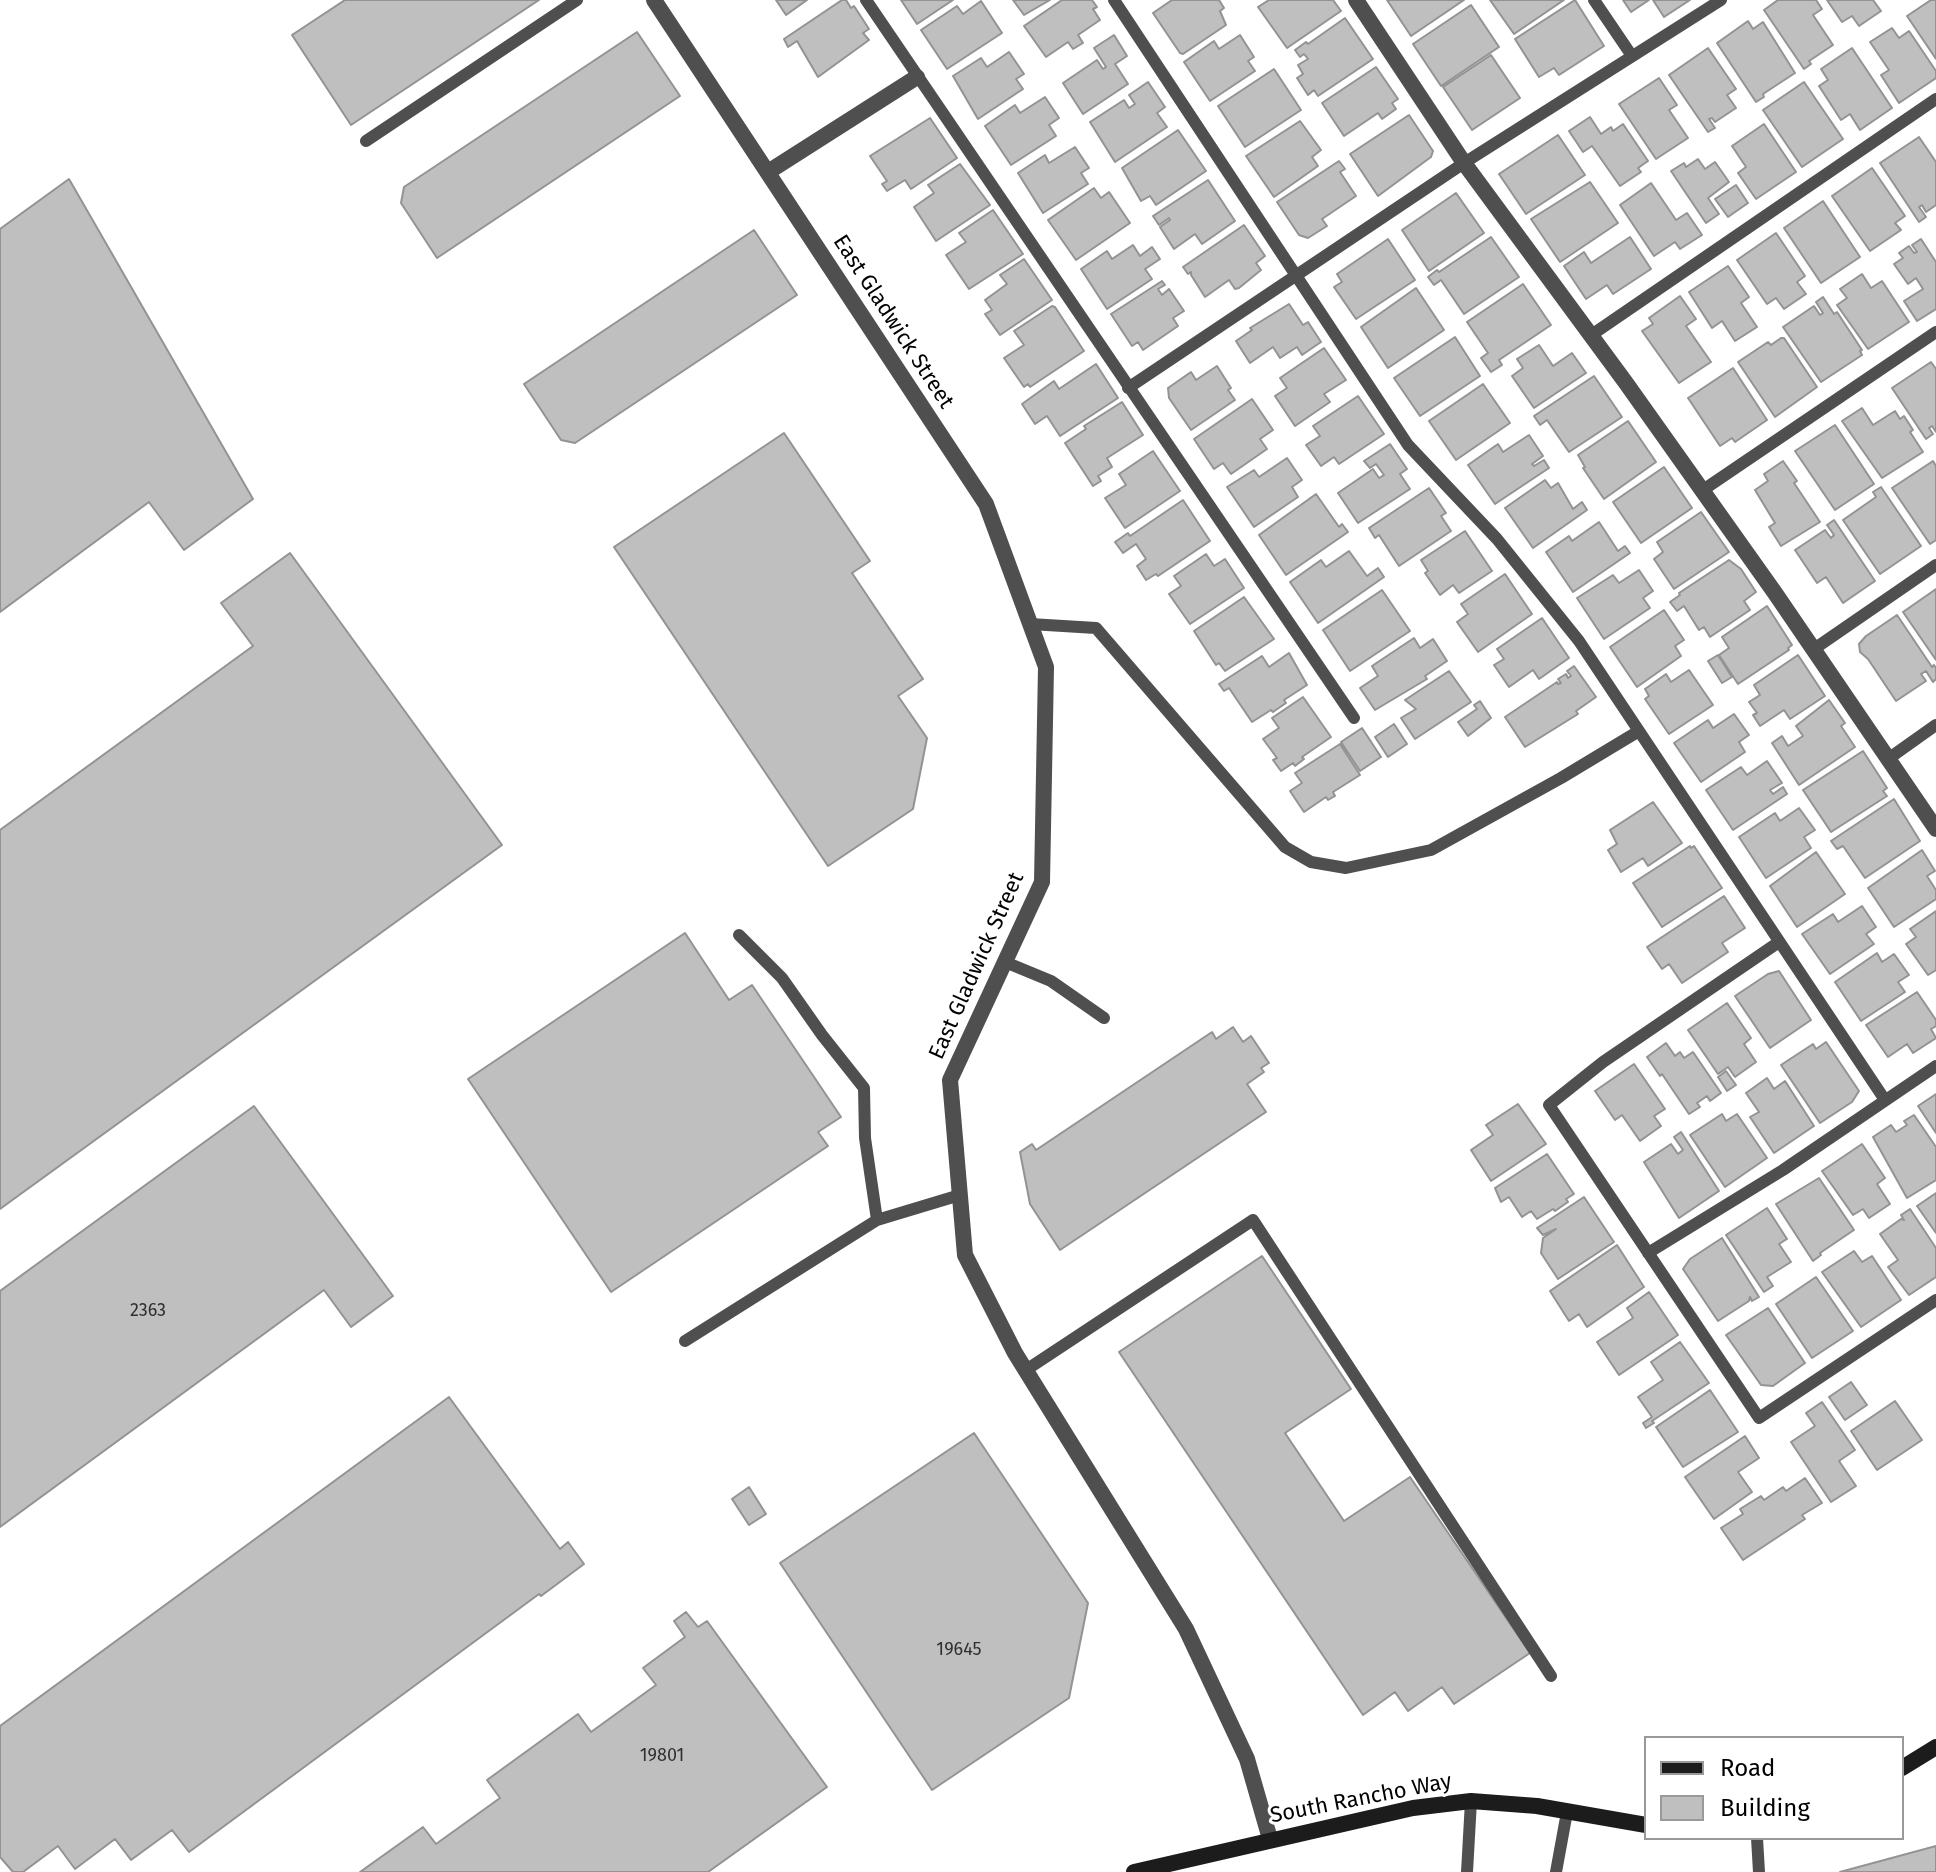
<!DOCTYPE html>
<html>
<head>
<meta charset="utf-8">
<style>
	body { margin:0 }
	#map { position:relative; width:1936px; height:1872px; overflow:hidden; background:#fff; font-family:"Fira Sans",sans-serif }
	canvas { display:block }
	.legend { position:absolute; left:1644px; top:1736px; width:260px; height:104px; box-sizing:border-box; background:#fff; border:2px solid #999; margin:0; padding:10px 14px; list-style:none; font-size:24px; color:#000 }
	.legend li { display:flex; align-items:center; gap:16px; height:40px }
	.legend b { width:40px; border:2px solid #999 }
</style>
</head>
<body>
<div id="map">
<canvas width="1936" height="1872"></canvas>
<ul class="legend">
<li><b style="height:10px;background:#1c1c1c"></b>Road</li>
<li><b style="height:22px;background:#bfbfbf"></b>Building</li>
</ul>
</div>
<script>
const ctx = document.querySelector('canvas').getContext('2d');
ctx.lineJoin = 'round';
function fillPath(path, color) { ctx.fillStyle = color; ctx.fill(path, 'evenodd'); }
function trace(path, color, width, dash) { ctx.strokeStyle = color; ctx.lineWidth = width; ctx.lineCap = dash ? 'butt' : 'round'; ctx.setLineDash(dash || []); ctx.stroke(path); }
function drawText(font, color, halo, rows, align = 'center') {
  ctx.font = font + ' "Fira Sans",sans-serif'; ctx.lineWidth = 6; ctx.setLineDash([]); ctx.textBaseline = 'middle'; ctx.strokeStyle = halo; ctx.fillStyle = color; for (const [text, x, y, turn = 0] of rows) {
    ctx.save(); ctx.translate(x, y); ctx.rotate((+turn || 0) * Math.PI / 180); ctx.textAlign = isNaN(turn) ? turn : align; if (halo) ctx.strokeText(text, 0, 0); ctx.fillText(text, 0, 0); ctx.restore();
  }
}
const building = new Path2D(`
	M345 0H539L351 125 292 35Z
	M776 0H807L786 15Z
	M842 0H846L851 8 854 6 869 29 863 33 869 40 818 77 797 41 788 47 784 39Z
	M901 0H953L917 24Z
	M1013 0H1050L1024 15Z
	M1062 0H1092L1097 7 1093 9 1100 20 1078 35 1083 43 1073 49 1068 42 1046 57 1024 26Z
	M1172 0H1219L1224 8 1220 11 1226 25 1183 54 1180 53 1153 13Z
	M1269 0H1333L1341 11 1287 48 1258 7Z
	M1387 0H1464L1411 36Z
	M1490 0H1564L1514 34Z
	M1575 0 1604 46 1559 75 1554 68 1539 77 1515 39Z
	M1623 0H1649L1631 12Z
	M1653 0H1690L1664 17Z
	M1778 0H1816L1822 9 1813 15 1833 45 1809 61 1811 64 1804 69 1764 10Z
	M1827 0H1873L1881 11 1859 26 1852 16 1842 22Z
	M1931 0H1936V59L1907 16Z
	M981 1 1002 33 947 69 921 30 957 6 963 14Z
	M1471 5 1499 47 1441 86 1413 44Z
	M1345 18 1373 59 1318 96 1314 90 1308 95 1297 78 1303 74 1298 65 1308 59 1304 54 1300 57 1295 50 1306 42 1308 44Z
	M1748 21 1753 29 1763 22 1795 73 1763 94 1764 97 1756 102 1717 43Z
	M1892 28 1899 38 1909 31 1936 71V78L1899 103 1881 75 1889 70 1870 42Z
	M637 32 680 96 437 258 401 203 404 187Z
	M1114 35 1127 56 1115 64 1128 84 1083 114 1063 83 1097 60 1103 69 1106 67 1094 48Z
	M1240 35 1254 57 1248 61 1255 71 1210 101 1184 62 1214 41 1219 49Z
	M1708 48 1736 89 1727 95 1736 108 1715 122 1712 118 1709 119 1715 128 1708 132 1669 75Z
	M1852 48 1892 108 1860 130 1850 114 1841 120 1819 86 1828 80 1821 69Z
	M1009 52 1024 74 1016 79 1023 89 978 119 953 76 981 58 987 67Z
	M1491 55 1520 98 1472 130 1443 87Z
	M1376 67 1398 99 1392 103 1396 109 1382 119 1378 113 1344 136 1322 103Z
	M1274 69 1301 110 1245 147 1218 106Z
	M1659 78 1677 105 1669 110 1688 138 1656 159 1619 104Z
	M1148 82 1165 107 1157 113 1167 127 1115 162 1090 122 1124 100 1129 108 1135 104 1129 95Z
	M1804 82 1843 139 1802 167 1763 110Z
	M1045 97 1059 118 1049 125 1056 136 1011 165 985 126 1015 105 1020 113Z
	M1409 115 1433 151 1431 157 1378 196 1350 154Z
	M1590 117 1601 134 1611 127 1613 131 1623 124 1648 161 1638 168 1641 172 1620 186 1592 146 1583 152 1569 131Z
	M930 118 957 158 911 189 905 180 887 191 882 184 887 181 870 156Z
	M1300 121 1321 150 1312 157 1318 166 1274 197 1246 156Z
	M1764 124 1796 172 1756 199 1738 173 1746 167 1732 146Z
	M1178 130 1206 171 1156 205 1150 196 1141 201 1122 168Z
	M1558 135 1585 175 1526 214 1499 174Z
	M1919 137 1936 162V205L1926 212 1922 205 1919 207 1926 217 1919 222 1880 163Z
	M1075 147 1089 168 1081 173 1088 184 1043 213 1018 173 1045 155 1049 163Z
	M1698 159 1705 169 1715 162 1729 182 1708 198 1719 214 1706 223 1671 171 1684 163 1686 167Z
	M1339 161 1345 169 1340 172 1356 196 1322 219 1327 226 1308 238 1299 235 1277 202Z
	M960 164 990 205 936 241 914 207 934 193 928 185Z
	M1872 168 1905 216 1895 223 1901 230 1870 251 1832 196Z
	M69 179 253 499 184 550 149 502 0 612V229Z
	M1208 180 1235 221 1202 244 1195 234 1174 249 1160 227 1170 220 1169 218 1159 225 1153 216Z
	M1590 182 1618 223 1560 262 1531 219Z
	M1651 183 1676 220 1687 213 1702 235 1680 249 1675 242 1654 256 1620 205Z
	M1736 185 1748 203 1728 217 1715 199Z
	M1094 188 1101 198 1109 192 1130 223 1076 260 1048 220Z
	M1456 193 1484 233 1429 271 1402 230Z
	M1823 201 1860 257 1821 283 1784 228Z
	M993 210 1023 254 969 289 946 255 966 242 959 233Z
	M1244 225 1265 256 1256 263 1261 270 1239 288 1235 289 1229 280 1205 297 1191 275V272L1188 274 1183 267Z
	M754 230 797 295 575 443 561 440 524 384Z
	M1776 233 1805 276 1797 282 1806 294 1784 309 1776 298 1767 304 1737 260Z
	M1491 237 1519 277 1464 314 1441 280 1434 285 1428 277 1437 270 1439 272Z
	M1630 237 1651 269 1613 294 1607 285 1586 299 1564 266 1584 252 1591 263Z
	M1388 239 1415 280 1356 319 1334 287 1342 282 1337 274Z
	M1921 239 1936 262V309L1917 321 1904 301 1923 289 1916 278 1908 284 1894 264 1903 258 1899 253 1909 246 1914 253 1917 252 1912 245Z
	M1133 245 1140 256 1152 247 1160 259 1145 269 1152 279 1107 309 1081 269 1107 251 1112 259Z
	M1024 259 1052 300 1000 335 985 314 992 310 985 300 1007 284 1000 275Z
	M1728 266 1749 297 1741 303 1757 327 1735 341 1722 321 1712 328 1689 292Z
	M1862 274 1871 288 1882 281 1909 322 1868 349 1837 305 1847 298 1840 289Z
	M1162 281 1165 285 1158 289 1162 295 1169 289 1184 311 1173 318 1178 326 1143 350 1138 342 1132 346 1111 314Z
	M1523 284 1551 325 1499 360 1502 365 1491 372 1481 358 1488 353 1467 322Z
	M1416 288 1444 330 1388 368 1361 327Z
	M1680 296 1696 319 1686 326 1711 362 1679 383 1642 331 1653 324 1649 318Z
	M1823 297 1834 314 1837 312 1862 350 1860 351 1862 355 1821 382 1783 327 1814 306 1820 315 1823 313 1816 302Z
	M1289 304 1303 325 1308 322 1321 342 1302 355 1297 347 1280 358 1273 347 1250 363 1236 341 1252 330 1250 328Z
	M1052 306 1055 307 1084 351 1030 387 1028 384 1024 387 1004 358 1024 345 1014 331Z
	M1455 337 1480 376 1420 416 1394 378Z
	M1781 338H1784L1817 387 1775 417 1738 362 1768 342 1771 345Z
	M1539 345 1553 366 1572 353 1586 373 1534 408 1512 376 1523 368 1517 359Z
	M1324 348 1346 380 1324 394 1330 402 1295 426 1275 396 1287 388 1280 378Z
	M1931 362 1936 369V432L1932 426 1929 428 1933 434 1926 439 1892 388Z
	M1096 364 1118 398 1060 436 1047 416 1035 424 1022 404 1054 381 1059 389Z
	M1217 366 1231 388 1228 390 1235 400 1191 430 1169 398 1168 388 1191 372 1196 380Z
	M1733 368 1767 420 1735 442 1732 438 1720 446 1688 398Z
	M1594 376 1622 417 1569 452 1547 420 1540 425 1534 416Z
	M1483 384 1510 423 1456 460 1429 421Z
	M1358 396 1384 434 1339 464 1334 457 1321 466 1306 445 1320 436 1313 426Z
	M1252 399 1273 430 1260 439 1267 449 1231 474 1223 463 1214 469 1194 439Z
	M1122 402 1143 435 1107 458 1112 467 1098 476 1101 481 1093 486 1065 443 1086 429 1084 426Z
	M1862 408 1873 425 1895 411 1900 419 1904 416 1913 430 1910 432 1923 452 1882 478 1842 421Z
	M1628 421 1656 462 1604 499 1583 468 1585 467 1578 455Z
	M1835 425 1874 484 1835 510 1795 451Z
	M784 433 870 561 852 573 923 679 898 696 927 738 913 809 828 866 614 547Z
	M1529 435 1543 456 1532 464 1534 466 1544 460 1549 468 1495 504 1468 465 1498 444 1503 452Z
	M1390 444 1407 469 1400 474 1410 489 1358 523 1338 493 1373 469 1379 478 1384 475 1376 464 1370 468 1364 461Z
	M1153 451 1180 491 1125 528 1105 498 1126 485 1119 474Z
	M1287 458 1302 480 1292 487 1298 497 1254 527 1227 487 1254 470 1259 477Z
	M1783 461 1797 481 1794 483 1820 522 1781 546 1769 527 1775 523 1755 490 1768 481 1764 474Z
	M1933 461 1936 466V540L1930 544 1892 488Z
	M1664 467 1692 508 1641 543 1613 502Z
	M1545 480 1551 488 1558 483 1573 509 1582 502 1587 510 1533 548 1505 508Z
	M1881 487 1921 546 1880 574 1843 520 1876 497 1873 492Z
	M1429 488 1446 513 1441 516 1451 531 1399 566 1379 535 1375 538 1369 528Z
	M1316 494 1339 527 1342 524 1348 532 1286 575 1259 535Z
	M1183 500 1210 541 1158 576 1156 574 1146 580 1137 566 1146 559 1136 544 1123 553 1115 542 1128 533 1130 536Z
	M1701 512 1729 552 1674 589 1654 559 1663 552 1657 542Z
	M1834 520 1875 581 1843 603 1826 577 1817 583 1795 550 1825 530 1831 538 1834 535 1827 525Z
	M1599 522 1618 551 1625 546 1630 553 1573 592 1546 552 1569 536 1572 541Z
	M1465 531 1492 571 1459 593 1453 585 1440 595 1425 573 1428 571 1421 560Z
	M1349 551 1367 576 1378 568 1384 577 1318 623 1290 582 1321 560 1326 567Z
	M290 553 502 845 0 1209V830L253 646 221 603Z
	M1206 554 1214 566 1225 559 1244 588 1190 624 1169 594 1181 586 1174 576Z
	M1729 560 1741 569 1756 592 1744 601 1750 610 1710 637 1704 627 1699 630 1684 606 1677 611 1670 602 1680 595 1679 593Z
	M1639 570 1653 591 1643 598 1650 608 1604 639 1577 598 1613 575 1619 583Z
	M1505 574 1532 614 1478 652 1457 622 1468 614 1461 604Z
	M1936 589V660L1903 612Z
	M1382 590 1410 631 1350 671 1323 630Z
	M1244 597 1274 639 1225 671 1219 663 1216 665 1194 631Z
	M1767 606 1792 645 1788 648 1789 650 1738 684 1719 655 1729 648 1722 637Z
	M1664 610 1684 640 1675 646 1681 656 1637 687 1610 647Z
	M1897 615 1932 667 1934 665 1936 668V679L1933 682 1926 671 1921 674 1926 681 1896 701 1868 659 1860 652 1859 644 1866 636Z
	M1542 618 1569 658 1539 679 1533 670 1509 687 1494 665 1504 659 1497 649Z
	M1414 638 1420 648 1433 639 1447 661 1425 676 1427 679 1375 710 1360 688 1378 676 1372 666Z
	M1289 653 1307 685 1284 700 1286 703 1273 712 1271 710 1252 722 1229 688 1224 691 1219 684 1262 656 1269 667Z
	M1718 655 1732 677 1722 683 1708 661Z
	M1798 655 1825 696 1790 719 1784 710 1760 726 1753 715 1757 713 1749 702 1760 695 1754 685Z
	M1574 666 1596 697 1576 711 1578 714 1525 747 1505 717 1557 682 1558 684 1561 683 1558 679 1566 674 1568 678 1571 676 1567 671Z
	M1689 670 1713 705 1669 734 1645 699 1649 696 1645 689 1666 674 1671 682Z
	M1449 671 1471 702 1415 739 1401 718 1416 709 1405 700Z
	M1303 697 1331 737 1302 757 1304 759 1295 766 1293 763 1281 771 1273 760 1277 758 1263 739 1279 728 1272 718Z
	M1829 700 1845 723 1841 726 1855 747 1799 785 1772 743 1782 736 1788 746 1803 736 1796 726Z
	M1480 701 1491 718 1468 736 1458 722 1477 709 1474 705Z
	M1734 714 1749 735 1739 742 1745 752 1701 782 1674 743 1708 720 1713 728Z
	M1394 724 1407 744 1388 757 1375 737Z
	M1362 728 1381 757 1360 771 1341 742Z
	M1340 744 1360 775 1333 792 1335 796 1328 800 1326 797 1304 812 1290 791 1302 783 1295 773Z
	M1863 751 1887 788 1883 791 1887 796 1831 832 1803 790Z
	M1767 761 1782 783 1770 790 1773 794 1783 787 1787 794 1733 830 1706 790 1741 767 1747 775Z
	M1894 799 1920 841 1865 878 1843 846 1837 849 1831 841Z
	M1653 802 1682 843 1648 866 1643 858 1621 872 1608 850 1617 844 1610 830Z
	M1799 808 1815 830 1804 837 1811 848 1766 878 1739 837 1775 813 1780 821Z
	M1690 846 1691 848 1694 846 1722 888 1662 927 1633 883Z
	M1922 850 1935 871 1927 876 1936 890V899L1894 927 1868 888Z
	M1816 852 1845 894 1797 927 1770 886Z
	M1724 896 1745 928 1722 943 1728 952 1682 983 1669 964 1662 969 1647 947Z
	M1862 906 1876 927 1866 934 1874 944 1830 974 1802 934 1833 914 1838 922Z
	M1936 911V970L1928 975 1906 944 1916 937 1910 929Z
	M685 933 729 1000 752 985 841 1117 818 1132 828 1146 611 1292 468 1079Z
	M1877 953 1882 962 1894 954 1909 975 1898 982 1905 992 1861 1021 1835 982Z
	M1779 971 1811 1020 1770 1048 1735 996 1768 974Z
	M1917 992 1936 1020V1026L1931 1029 1936 1038 1913 1053 1907 1044 1888 1057 1866 1025Z
	M1727 1003 1751 1038 1744 1044 1756 1062 1735 1077 1728 1067 1718 1074 1688 1030Z
	M1233 1027 1243 1042 1251 1036 1269 1063 1261 1068 1264 1072 1247 1084 1266 1112 1060 1250 1030 1204 1020 1152 1032 1144 1036 1150 1212 1032 1216 1039Z
	M1826 1042 1859 1091 1852 1102 1820 1123 1781 1065 1813 1044 1816 1049Z
	M1666 1043 1675 1056 1680 1052 1684 1058 1693 1052 1721 1093 1710 1101 1707 1096 1697 1103 1700 1107 1689 1114 1662 1074 1660 1076 1647 1057Z
	M1634 1064 1665 1109 1654 1116 1661 1126 1640 1141 1622 1115 1615 1120 1595 1091Z
	M1726 1071 1736 1085 1727 1091 1718 1077Z
	M1767 1078 1774 1089 1785 1081 1814 1126 1774 1153 1750 1117 1759 1112 1746 1093Z
	M1936 1094V1133L1918 1106Z
	M1518 1104 1546 1144 1491 1181 1471 1150 1493 1135 1486 1125Z
	M254 1106 393 1296 351 1327 324 1290 0 1527V1291Z
	M1722 1114 1726 1121 1737 1114 1767 1158 1725 1187 1690 1135Z
	M1914 1115 1936 1147V1180L1907 1198 1873 1137 1891 1125 1896 1132 1907 1125 1904 1121Z
	M1681 1132 1719 1191 1679 1218 1644 1162 1671 1144 1678 1154 1683 1150 1674 1137Z
	M1862 1144 1885 1178 1877 1184 1890 1204 1869 1218 1863 1209 1853 1215 1822 1171Z
	M1547 1154 1574 1194 1566 1199 1568 1202 1555 1211 1553 1209 1537 1219 1531 1211 1522 1217 1509 1197 1501 1202 1495 1188Z
	M1819 1178 1854 1230 1820 1253 1821 1255 1813 1261 1776 1204Z
	M1936 1193V1233L1917 1206Z
	M1584 1197 1614 1242 1558 1279 1541 1253 1543 1238 1556 1229 1543 1235 1537 1228Z
	M1767 1208 1787 1239 1779 1244 1791 1262 1767 1277 1773 1286 1764 1292 1726 1235Z
	M1910 1209 1936 1248V1277L1909 1295 1888 1267 1898 1260 1880 1234 1901 1219 1904 1220 1901 1215Z
	M1722 1238 1759 1297 1752 1301 1750 1297 1749 1301 1718 1321 1683 1269 1690 1259Z
	M1617 1245 1644 1287 1587 1327 1579 1314 1569 1321 1550 1291Z
	M1854 1251 1862 1262 1872 1256 1901 1300 1861 1327 1822 1272Z
	M1262 1256 1351 1389 1285 1433 1344 1521 1410 1477 1530 1653 1454 1704 1442 1687 1408 1711 1395 1692 1363 1715 1119 1352Z
	M1816 1277 1853 1331 1812 1358 1776 1304Z
	M1649 1292 1678 1335 1619 1375 1597 1342 1633 1318 1627 1308Z
	M1768 1308 1805 1363 1773 1386 1761 1385 1726 1335Z
	M1680 1342 1709 1383 1652 1421 1654 1423 1646 1428 1643 1423 1652 1417 1638 1397 1663 1380 1651 1362Z
	M1851 1382 1867 1405 1845 1420 1829 1397Z
	M1710 1390 1738 1432 1683 1467 1656 1427Z
	M449 1397 560 1549 568 1542 584 1564 541 1596 539 1594 189 1852 172 1830 131 1860 115 1839 75 1869 58 1846 23 1872H13L0 1857V1726Z
	M1895 1401 1922 1440 1877 1470 1851 1431Z
	M1822 1402 1855 1450 1839 1461 1856 1486 1831 1502 1791 1442 1815 1426 1806 1413Z
	M974 1433 1088 1603 1069 1698 932 1790 780 1563Z
	M1745 1436 1759 1458 1738 1472 1752 1492 1714 1519 1685 1477Z
	M1805 1478 1822 1503 1802 1515 1805 1519 1743 1560 1721 1528 1743 1514 1740 1509 1761 1496 1764 1500 1783 1487 1786 1491Z
	M749 1487 766 1514 749 1525 732 1499Z
	M686 1612 698 1627 707 1621 827 1787 708 1872H360L423 1827 436 1844 500 1798 487 1780 578 1714 591 1732 656 1685 643 1668 685 1637 674 1621Z
	M1936 1846V1872H1840Z`);
fillPath(building, '#bfbfbf');
trace(building, '#939393', 2);
trace(new Path2D(`
	M866 0 1354 718
	M1114 0 1408 445 1497 539 1579 641 1885 1100
	M1594 0 1632 56
	M366 141 577 0
	M1590 336 1936 99
	M1128 388 1464 163 1721 0
	M1703 490 1936 332
	M1030 624 1096 628 1285 847 1311 862 1346 868 1431 850 1561 778 1639 731
	M1814 649 1936 565
	M1888 759 1936 725
	M739 935 782 978 822 1035 864 1088 865 1138 877 1220
	M1779 942 1603 1062 1549 1105 1759 1418 1936 1300
	M1005 962 1051 981 1104 1018
	M1648 1253 1783 1170 1936 1066
	M685 1341 877 1220 960 1195
	M1026 1370 1253 1220 1551 1676
	M1757 1838 1759 1872
	M1467 1872 1471 1801
	M1556 1872 1567 1812`), '#4f4f4f', 12);
trace(new Path2D(`
	M654 0 986 504 1046 667 1042 882 950 1080 965 1255 1015 1353 1186 1629 1247 1759 1270 1839
	M1356 0 1464 163 1626 383 1775 593 1936 829
	M768 172 917 77`), '#4f4f4f', 16);
trace(new Path2D(`
	M1902 1768 1936 1747
	M1134 1872 1413 1808 1471 1801 1537 1806 1646 1825`), '#1c1c1c', 16);
drawText('18px', '#303030', null, [
	["2363",148,1311],
	["19645",959,1650],
	["19801",662,1756]
]);
drawText('22px', '#000', '#fff', [
	["East Gladwick Street",893,322,57],
	["East Gladwick Street",977,966,-66],
	["South Rancho Way",1361,1799,-11]
]);
</script>
</body>
</html>
